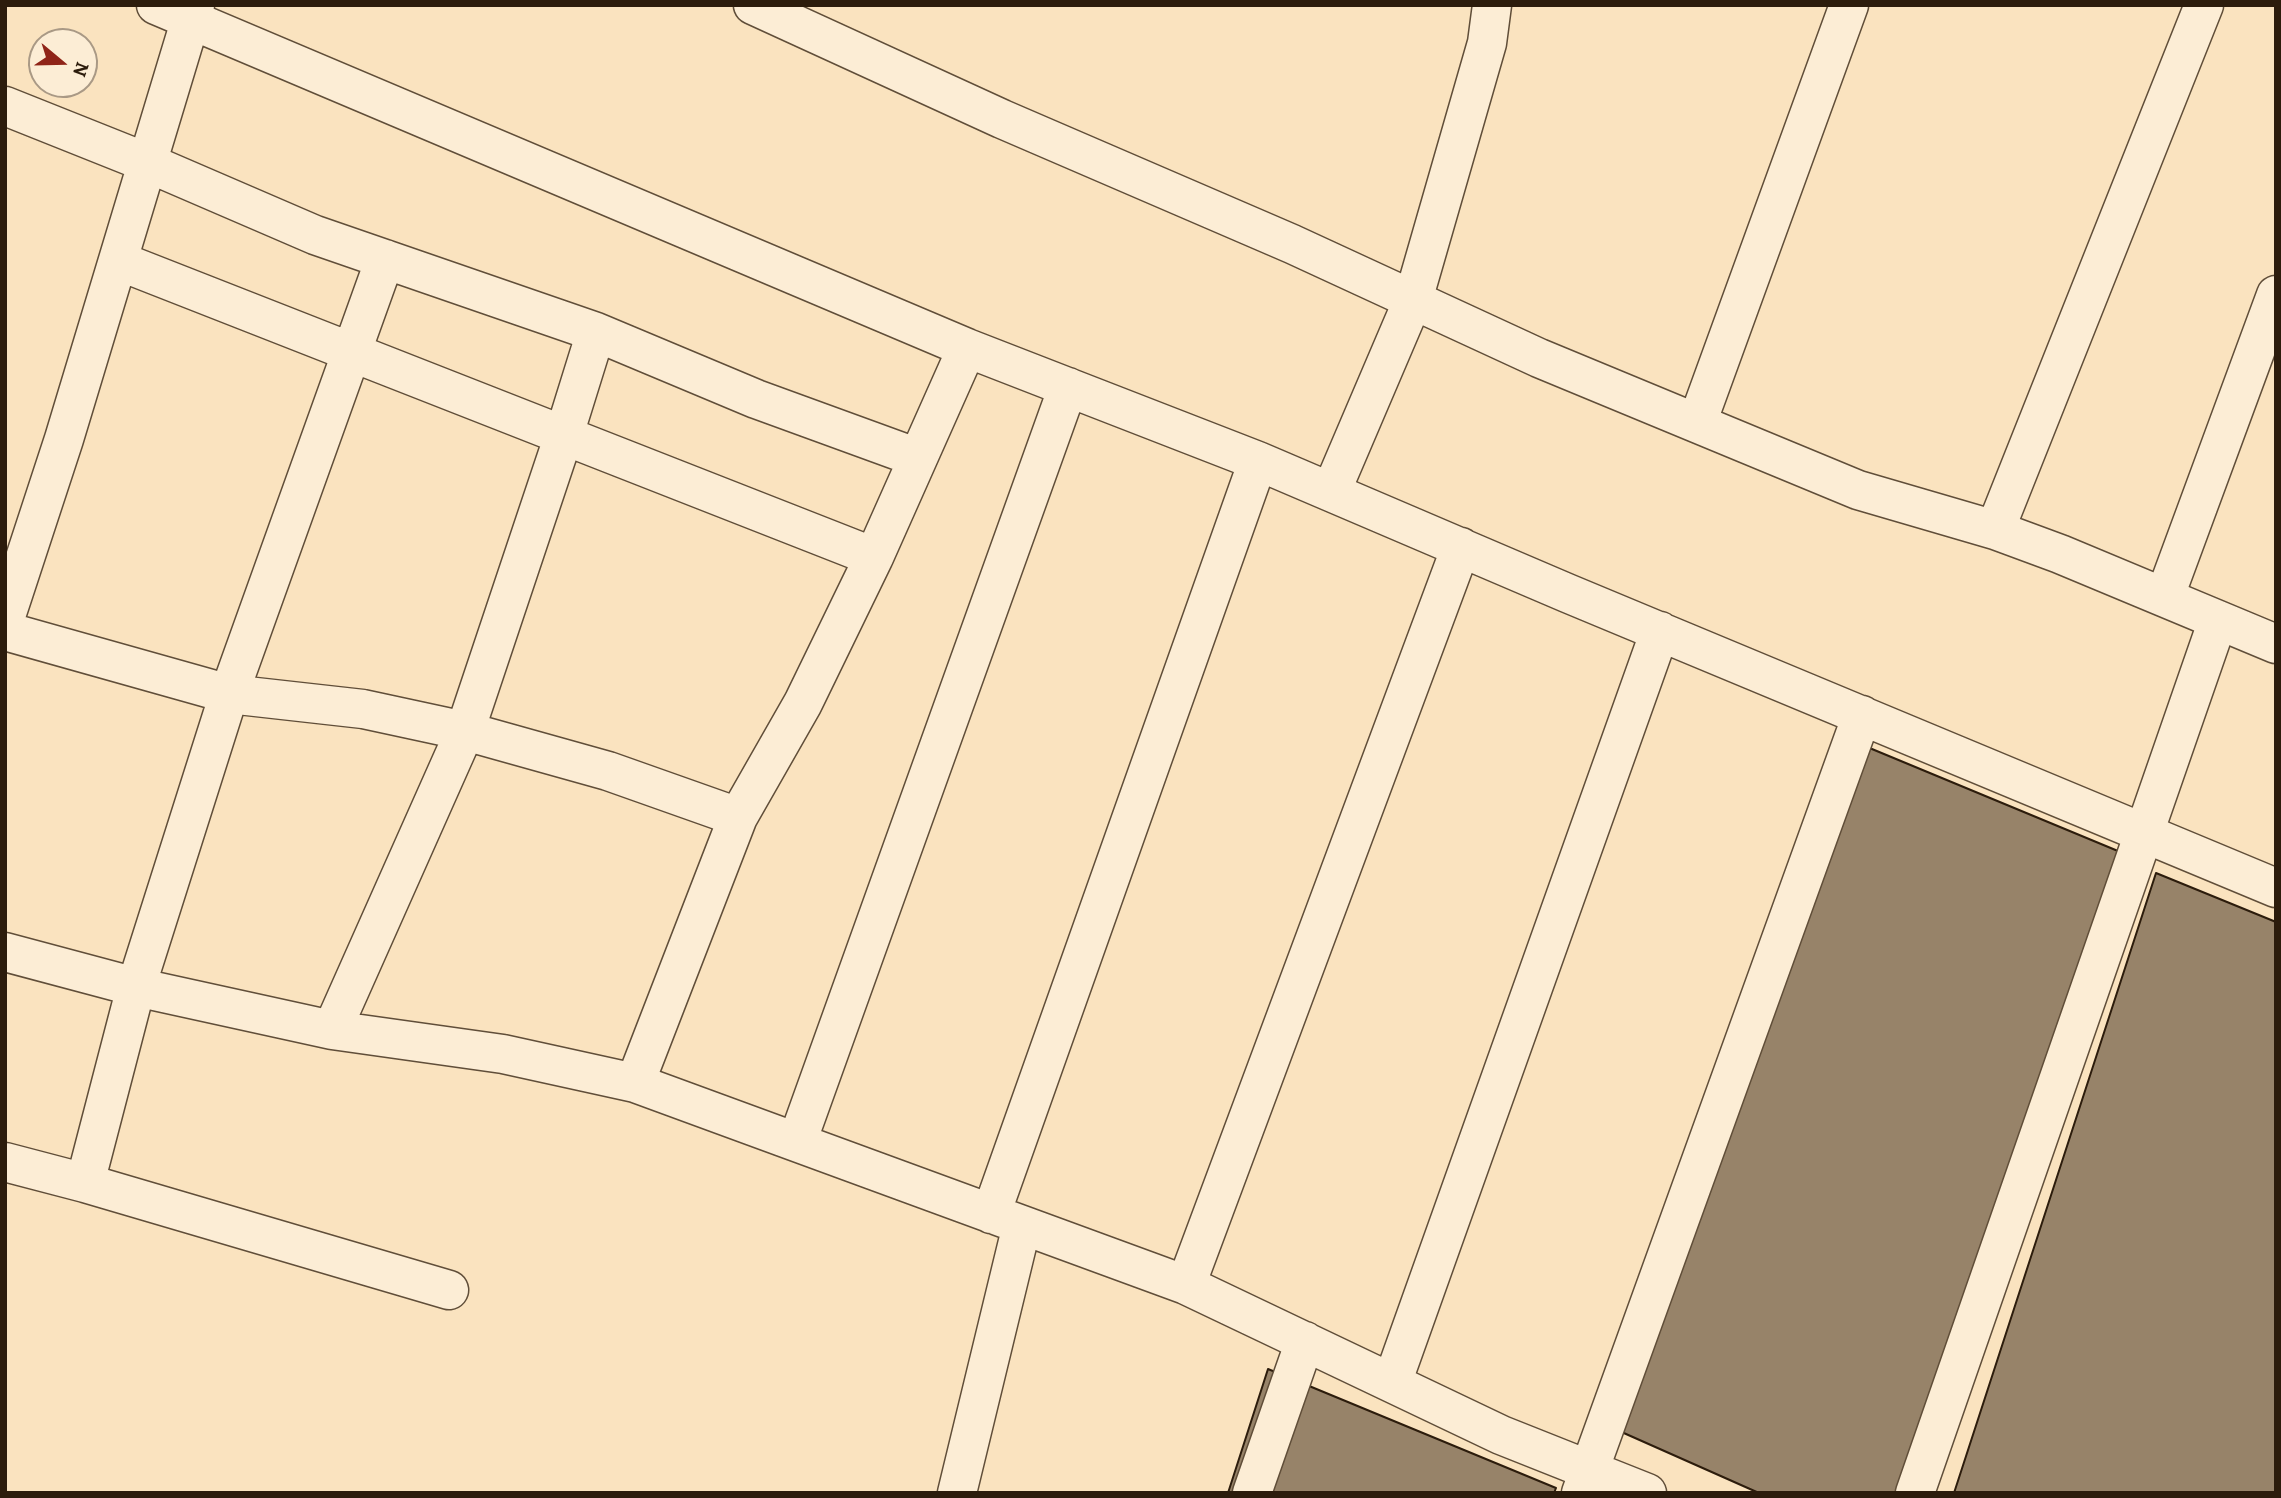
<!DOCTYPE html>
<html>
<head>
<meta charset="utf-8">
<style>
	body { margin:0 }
	#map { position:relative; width:2281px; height:1498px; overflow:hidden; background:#fae3bf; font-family:Alegreya,serif }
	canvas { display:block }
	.frame { position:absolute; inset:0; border:7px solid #2c1c0c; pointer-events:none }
	.north { position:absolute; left:28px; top:28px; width:70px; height:70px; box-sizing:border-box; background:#fcedd5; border:2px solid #a99985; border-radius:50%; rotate:109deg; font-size:19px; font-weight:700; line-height:28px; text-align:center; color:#2c1c0c }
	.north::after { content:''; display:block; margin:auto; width:24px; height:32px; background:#8f2418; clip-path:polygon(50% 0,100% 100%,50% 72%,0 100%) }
</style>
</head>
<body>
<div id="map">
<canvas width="2281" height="1498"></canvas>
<div class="frame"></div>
<div class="north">N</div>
</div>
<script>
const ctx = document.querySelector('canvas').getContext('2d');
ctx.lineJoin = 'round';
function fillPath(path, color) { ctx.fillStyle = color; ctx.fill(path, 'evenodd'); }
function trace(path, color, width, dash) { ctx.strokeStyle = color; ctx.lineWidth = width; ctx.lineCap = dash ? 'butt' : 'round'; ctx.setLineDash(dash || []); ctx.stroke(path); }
const building = new Path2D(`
	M1843 737 2130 856 1914 1493H1759L1617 1430Z
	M2156 873 2276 922V1489L2275 1493H1954Z
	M1268 1369 1556 1488 1554 1493H1228Z`);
fillPath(building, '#978369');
trace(building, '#2c1c0c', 2);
const street = new Path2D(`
	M156 5 967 348 1258 461 1567 593 2276 888
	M753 5 1002 119 1292 244 1539 358 1858 490 1995 530 2060 554 2276 644
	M5 106 148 163 315 235 596 332 756 399 918 458
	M119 261 874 557
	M1697 423 1849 5
	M1331 492 1413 300 1487 43 1492 5
	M1995 530 2204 5
	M2165 596 2276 295
	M5 619 64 439 195 5
	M5 631 229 694 363 709 465 731 608 771 738 817
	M5 952 136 987 332 1030 503 1054 635 1083 1186 1285 1501 1435 1647 1493
	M332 1030 465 731 564 435 596 332
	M635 1083 738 817 803 703 874 557 967 348
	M797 1142 1068 387
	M5 1162 85 1183 449 1290
	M85 1183 136 987 229 694 385 259
	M991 1214 1258 461
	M1186 1285 1461 547
	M1392 1383 1660 631
	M957 1493 1022 1225
	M1252 1493 1305 1341
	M1581 1493 1862 715
	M1915 1493 2218 620`);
trace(street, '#604e39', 41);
trace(street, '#fcedd5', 38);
</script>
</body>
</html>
